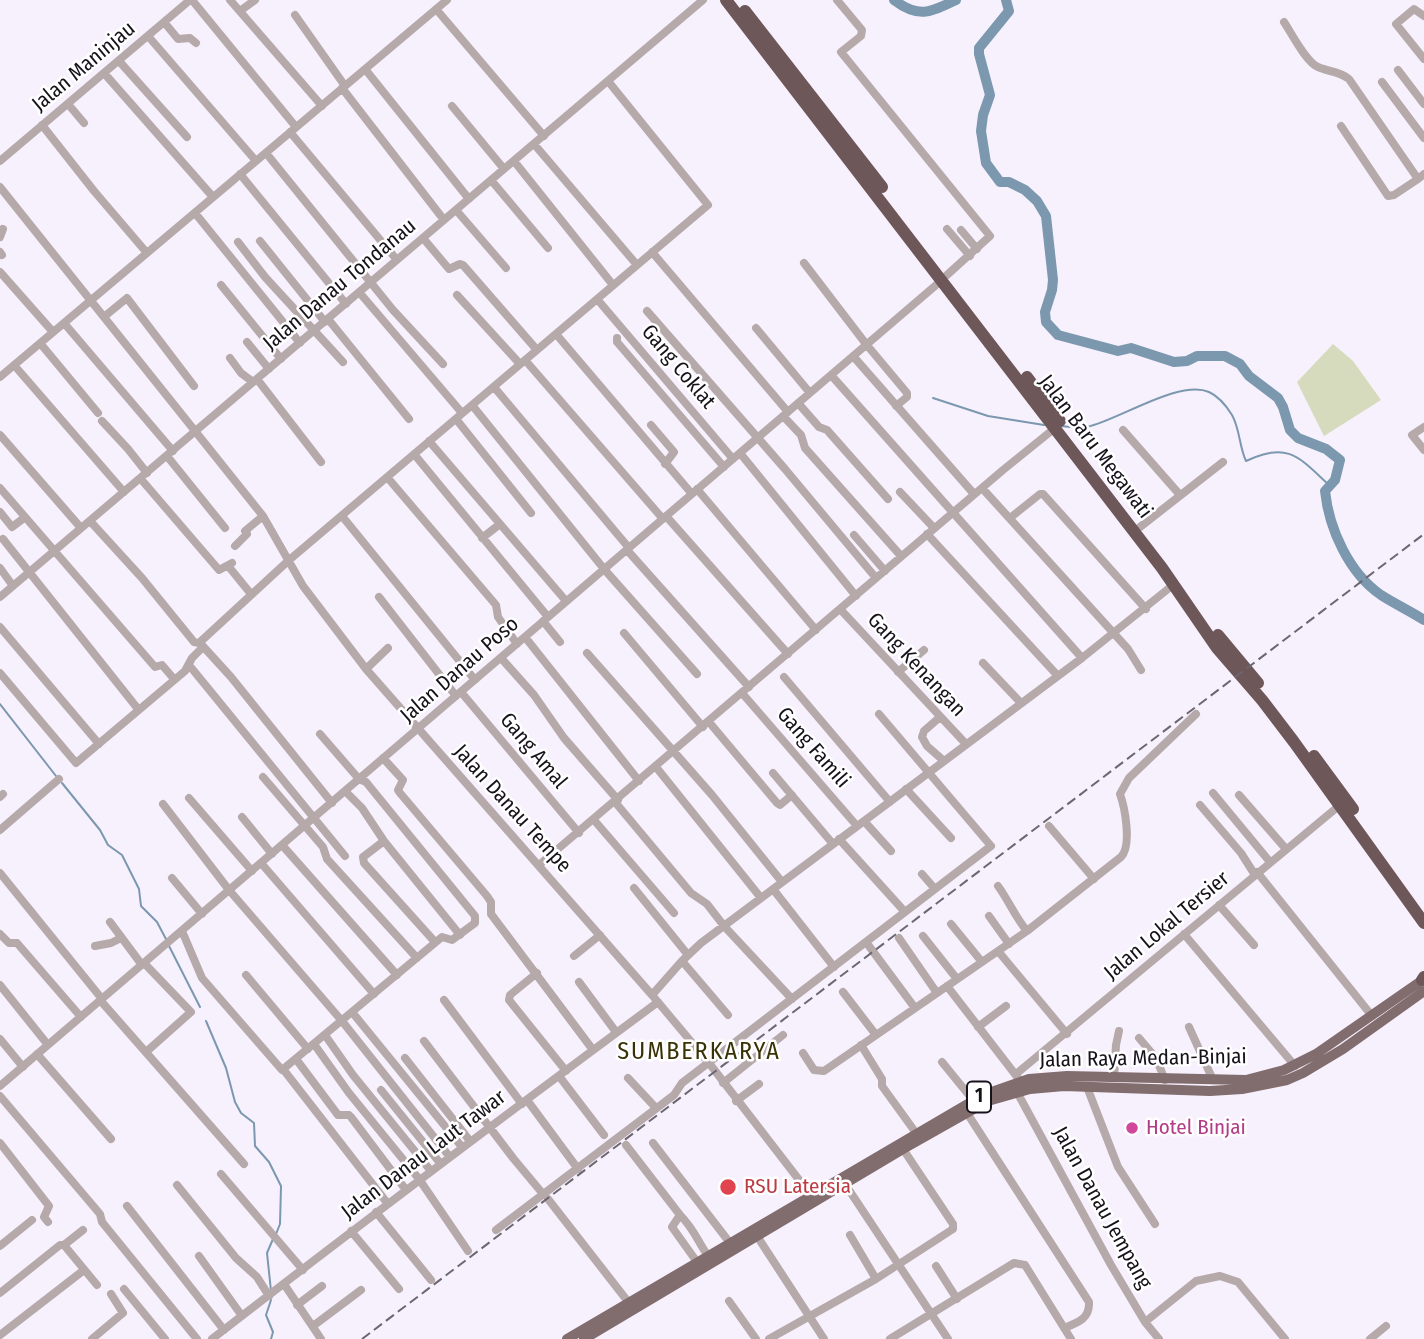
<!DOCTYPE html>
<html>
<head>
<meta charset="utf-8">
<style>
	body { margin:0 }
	canvas { display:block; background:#f7f0fd }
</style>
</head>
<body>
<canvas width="1424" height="1339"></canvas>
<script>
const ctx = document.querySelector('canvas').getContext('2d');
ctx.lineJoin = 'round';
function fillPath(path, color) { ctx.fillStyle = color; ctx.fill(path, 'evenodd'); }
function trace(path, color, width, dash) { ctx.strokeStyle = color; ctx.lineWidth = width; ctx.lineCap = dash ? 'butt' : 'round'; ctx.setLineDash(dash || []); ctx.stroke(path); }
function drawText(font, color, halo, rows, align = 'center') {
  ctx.font = font + ' "Fira Sans Condensed",sans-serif'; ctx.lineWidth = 5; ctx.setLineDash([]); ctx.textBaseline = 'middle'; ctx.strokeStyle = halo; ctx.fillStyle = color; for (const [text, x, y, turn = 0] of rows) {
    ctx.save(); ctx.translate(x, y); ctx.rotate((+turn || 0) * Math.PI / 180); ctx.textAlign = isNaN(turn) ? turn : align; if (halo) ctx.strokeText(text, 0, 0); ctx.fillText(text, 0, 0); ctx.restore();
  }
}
fillPath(new Path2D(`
	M1333 344 1353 361 1381 400 1324 436 1297 382Z`), '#d6dbbd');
trace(new Path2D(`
	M933 398 988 416 1044 425
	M1060 426C1069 427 1078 428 1087 427 1119 420 1179 379 1209 392 1218 396 1227 407 1232 415 1240 429 1239 446 1246 461 1288 441 1299 457 1329 485
	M0 704 56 776
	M62 783 100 830 108 845 122 855 139 889 141 906 157 922 167 941
	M169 946 200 1007
	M206 1021 226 1068 235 1102 241 1113 254 1123 255 1146 269 1162 281 1186 280 1224 276 1234
	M271 1291 267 1253 273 1239
	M271 1300 266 1315 273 1332 271 1339`), '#7b98af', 2);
trace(new Path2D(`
	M894 0C919 19 931 12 956 0
	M1006 0 1009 11 979 48V54L990 95 983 115 981 131 986 163 1000 182H1009L1025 190 1037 201 1046 216 1053 280 1052 290 1045 312 1046 322 1058 335 1118 351 1131 348 1174 362 1187 361 1197 356H1225L1240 364 1249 376 1278 398 1283 407 1290 430 1298 438 1326 449 1340 460 1335 480 1325 491C1329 529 1349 573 1381 595 1395 604 1410 611 1424 620`), '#7b98af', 10);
trace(new Path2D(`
	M192 0 296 127
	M230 0 322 106
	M837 0 862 30 861 36 841 52 990 236 947 275
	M436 9 544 136
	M240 11 255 0
	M295 15 345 86
	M1424 16 1414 9 1396 24 1424 59
	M164 22 178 39 190 38 196 43
	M1284 22C1292 34 1306 62 1318 67 1329 72 1339 71 1349 79L1418 179 1424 174
	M148 36 256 161
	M119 61 187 137
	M365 69 469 199
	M1398 70 1424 104
	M104 73 213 197
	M1382 82 1424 138
	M342 88 444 220
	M68 104 84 123
	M452 106 504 169
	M42 125 94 191 147 253
	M1341 126 1388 196 1394 195 1418 179
	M290 132 397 260
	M534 144 637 265
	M266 153 393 310 443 364
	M0 161 190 0
	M514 161 613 285
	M240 174 346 304
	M491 180 548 248
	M0 187 263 516 303 586 366 669 652 995 709 1063 813 1198
	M456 210 506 268
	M195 213 300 343
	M947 229 970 256
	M961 230 977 249
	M0 237 3 229
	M423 238 449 269 460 264 463 265 537 350
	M260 241 325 322
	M238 242 265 277 343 362
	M0 252 2 255
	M652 252 788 412
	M804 263 866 344 907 393V397L896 406
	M0 272 53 332
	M221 285 281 359
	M359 292 462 413
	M457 295 520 364
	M597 299 733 459
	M647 311 785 469 876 578
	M105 316 127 298 194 386
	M328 319 409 419
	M64 323 173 451
	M756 328 810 393
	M556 334 692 494
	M617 338V342L724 467
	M247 342 269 369
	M40 343 98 413
	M853 356 974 494
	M230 358 241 373 253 382
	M525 360 663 519
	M14 365 124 492
	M831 375 1082 658
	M0 377 447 0
	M257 379 321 462
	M494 387 629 548
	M798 403 819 427 827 430 888 499
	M472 405 604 569 697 674
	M783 416 801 435 805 448 901 556
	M456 419 531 513
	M102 421 128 449 147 473
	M651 425 674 452 665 464
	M1424 427 1412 435 1424 450
	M1123 430 1180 495
	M0 435 81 528
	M429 441 566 601
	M740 453 856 596
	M414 454 548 617
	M167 456 225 528
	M387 477 496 605 498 617 517 644
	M140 478 219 570 232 563
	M0 488 155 667 162 665 174 679
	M982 488 1128 649 1141 670
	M697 489 816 630
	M900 492 934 528
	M0 512 12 527 24 518
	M342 516 475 680
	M666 516 788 654
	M1010 518 1040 494H1043L1146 609
	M90 521 142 578 194 642 199 643 288 561 708 205 608 81
	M1140 527 1223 462
	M927 534 1058 676
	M854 535 885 571
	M482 538 500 524
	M3 539 138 709
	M235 546 247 534 245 531 263 516
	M627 550 749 687
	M229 567 251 594
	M0 568 13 586
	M0 597 703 0
	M379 597 456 696
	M840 609 966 744
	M543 621 560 642
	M0 627 99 744
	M624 633 703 727
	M525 637 639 781
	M200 643 231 677 332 803
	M587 653 712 795 782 882
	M501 658 534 695 564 738 618 800
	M983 663 1021 703
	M189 665 345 856
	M366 669 388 648
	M898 672 924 650
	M0 673 76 763 185 671 192 658 203 647
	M784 677 890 802
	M461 692 579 833
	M742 693 857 826
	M940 717 924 731 922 737 927 746 944 761
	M709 722 777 803 780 805 792 795
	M383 758 403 780 398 790 400 793 487 896 491 902V914L593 1050
	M656 767 761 898
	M773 773 833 844
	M263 777 323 847 327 859 417 958
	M906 789 951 838
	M345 791 362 808 384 841
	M1213 793 1270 862
	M1239 795 1286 849
	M0 797 3 794
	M189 798 252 871
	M615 802 691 893 707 904 724 926 792 999
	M163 804 229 890 342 1021 449 1156
	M1200 805 1241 853 1255 875
	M242 817 272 854
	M594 820 674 913
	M864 821 891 851
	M1049 826 1094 879
	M0 830 59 779
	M839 839 905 912
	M282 845 397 975
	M261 863 374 994
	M539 865 1003 470 1055 428
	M1257 872 1372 1016
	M0 873 102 999
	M922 874 935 889
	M172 878 202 914
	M998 886C1009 901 1015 917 1027 931
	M634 888 688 955
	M773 889 834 967
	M1219 905 1254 945
	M989 916 1009 944
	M110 922 142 965
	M951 924 982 962
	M182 931 202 978 282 1070 442 937 452 940 475 923V916L366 782 359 779 320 734
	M0 934 9 943H17L81 1017
	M1184 934 1295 1066
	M923 936 957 979
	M899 938 937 993
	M435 942 364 863 363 857 384 841 460 935
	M866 942 915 1008
	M95 946 111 943 121 938
	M998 951 1067 1034
	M574 956 600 935
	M682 961 728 1015
	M144 963 191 1012 146 1052
	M537 973 510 995 509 1000 566 1071
	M246 975 308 1049
	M579 982 616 1032
	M0 985 48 1045
	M947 986 1018 1078
	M843 992 876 1035
	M652 995 682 961 701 943 1082 658 1173 585
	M100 1000 244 1164
	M444 1000 522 1104
	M352 1012 462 1147
	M978 1027 1006 1006
	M1189 1027 1213 1080
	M325 1035 353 1075 431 1171
	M1139 1038 1156 1058 1165 1080
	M0 1039 23 1067
	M424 1041 513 1158 543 1194
	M314 1044 349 1093 419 1179 468 1251
	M861 1045 882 1079V1086L916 1133
	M803 1053 814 1070 824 1071 1027 931 1121 857C1132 846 1125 808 1120 794L1129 778 1196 714
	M37 1054 111 1139
	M405 1058 470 1141
	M296 1059 338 1115H349L351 1117 406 1190
	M942 1062 973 1100
	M283 1069 388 1204
	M1016 1074 1340 805
	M559 1076 604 1135
	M628 1078 656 1108
	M1114 1078 1116 1045 1119 1031
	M723 1083 783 1035
	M0 1086 942 280
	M1087 1087 1118 1167 1155 1224
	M381 1090 440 1163
	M1017 1092 1111 1265 1145 1322 1159 1339
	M0 1096 100 1214 102 1222 197 1339
	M527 1100 578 1169
	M736 1101 759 1084
	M967 1113 1089 1302C1090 1319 1077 1323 1064 1328
	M0 1143 49 1206 44 1217 48 1222
	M653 1143 730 1243
	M626 1145 680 1215 672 1227 697 1262
	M221 1174 303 1270
	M845 1184 948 1339
	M177 1185 236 1258 257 1277 269 1296
	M548 1199 629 1303
	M127 1206 224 1330
	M376 1212 431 1280
	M680 1215C694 1229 697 1240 708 1256
	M496 1230 674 1095 682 1083 991 846 879 714
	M351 1231 399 1289
	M850 1235 876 1279
	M757 1236 824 1339
	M64 1245 97 1285
	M0 1246 32 1220
	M199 1256 242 1316
	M936 1266 957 1299
	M284 1284 321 1339
	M124 1289 165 1339
	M0 1293 60 1245H64L83 1230
	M729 1301 756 1339
	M297 1305 322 1286
	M1145 1322 1196 1281 1220 1276 1238 1282 1285 1339
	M313 1326 361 1290
	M0 1335 84 1270
	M92 1339 123 1313 111 1294
	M212 1339C359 1225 508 1113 658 1002
	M769 1339 876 1279 953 1229V1224L903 1149
	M890 1339 1014 1263 1025 1265 1071 1339
	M1370 1339 1386 1326`), '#b5a9aa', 8);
trace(new Path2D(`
	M567 1339 983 1095 1029 1079 1067 1076 1246 1080 1284 1070 1316 1054 1424 979
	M584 1339 903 1149 988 1101 1030 1089 1064 1086 1210 1091 1242 1089 1287 1080 1303 1073 1343 1049 1424 991`), '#816c6e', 10);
trace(new Path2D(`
	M726 0 1162 568 1217 648 1262 700 1294 742 1424 923
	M745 11 882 187
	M1027 377 1060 421
	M1218 635 1258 683
	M1314 756 1353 809
	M1422 980 1424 977`), '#6e5759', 12);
trace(new Path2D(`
	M362 1339 1424 534`), '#6b6670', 2, [10, 5]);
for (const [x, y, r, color] of [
	[1132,1128,7,"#d1479c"],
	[728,1187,9,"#e0444e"]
]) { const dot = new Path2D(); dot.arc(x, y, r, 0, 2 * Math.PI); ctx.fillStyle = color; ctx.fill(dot); trace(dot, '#fff', 2.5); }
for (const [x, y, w] of [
	[979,1097,24]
]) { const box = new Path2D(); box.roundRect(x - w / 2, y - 15.5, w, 31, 5); ctx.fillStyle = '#fff'; ctx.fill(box); trace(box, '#16121a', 2); }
drawText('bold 19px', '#16121a', null, [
	["1",979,1097]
]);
drawText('21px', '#16121a', '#fff', [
	["Jalan Maninjau",84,67,-40],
	["Jalan Danau Tondanau",340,285,-40],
	["Gang Coklat",678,367,50],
	["Jalan Baru Megawati",1095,447,53],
	["Gang Kenangan",916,665,47],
	["Jalan Danau Poso",460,670,-41],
	["Gang Famili",813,748,49],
	["Gang Amal",533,751,50],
	["Jalan Danau Tempe",512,809,48],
	["Jalan Lokal Tersier",1167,926,-40],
	["Jalan Raya Medan-Binjai",1143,1059,-1],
	["Jalan Danau Laut Tawar",424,1155,-37],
	["Jalan Danau Jempang",1102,1208,61]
]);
drawText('21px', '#b23c85', '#fff', [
	["Hotel Binjai",1146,1128]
], 'left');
drawText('21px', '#be3a42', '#fff', [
	["RSU Latersia",744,1187]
], 'left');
ctx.letterSpacing = '2px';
drawText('24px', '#3a3207', '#fff', [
	["SUMBERKARYA",699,1052]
]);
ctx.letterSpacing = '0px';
</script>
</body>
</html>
